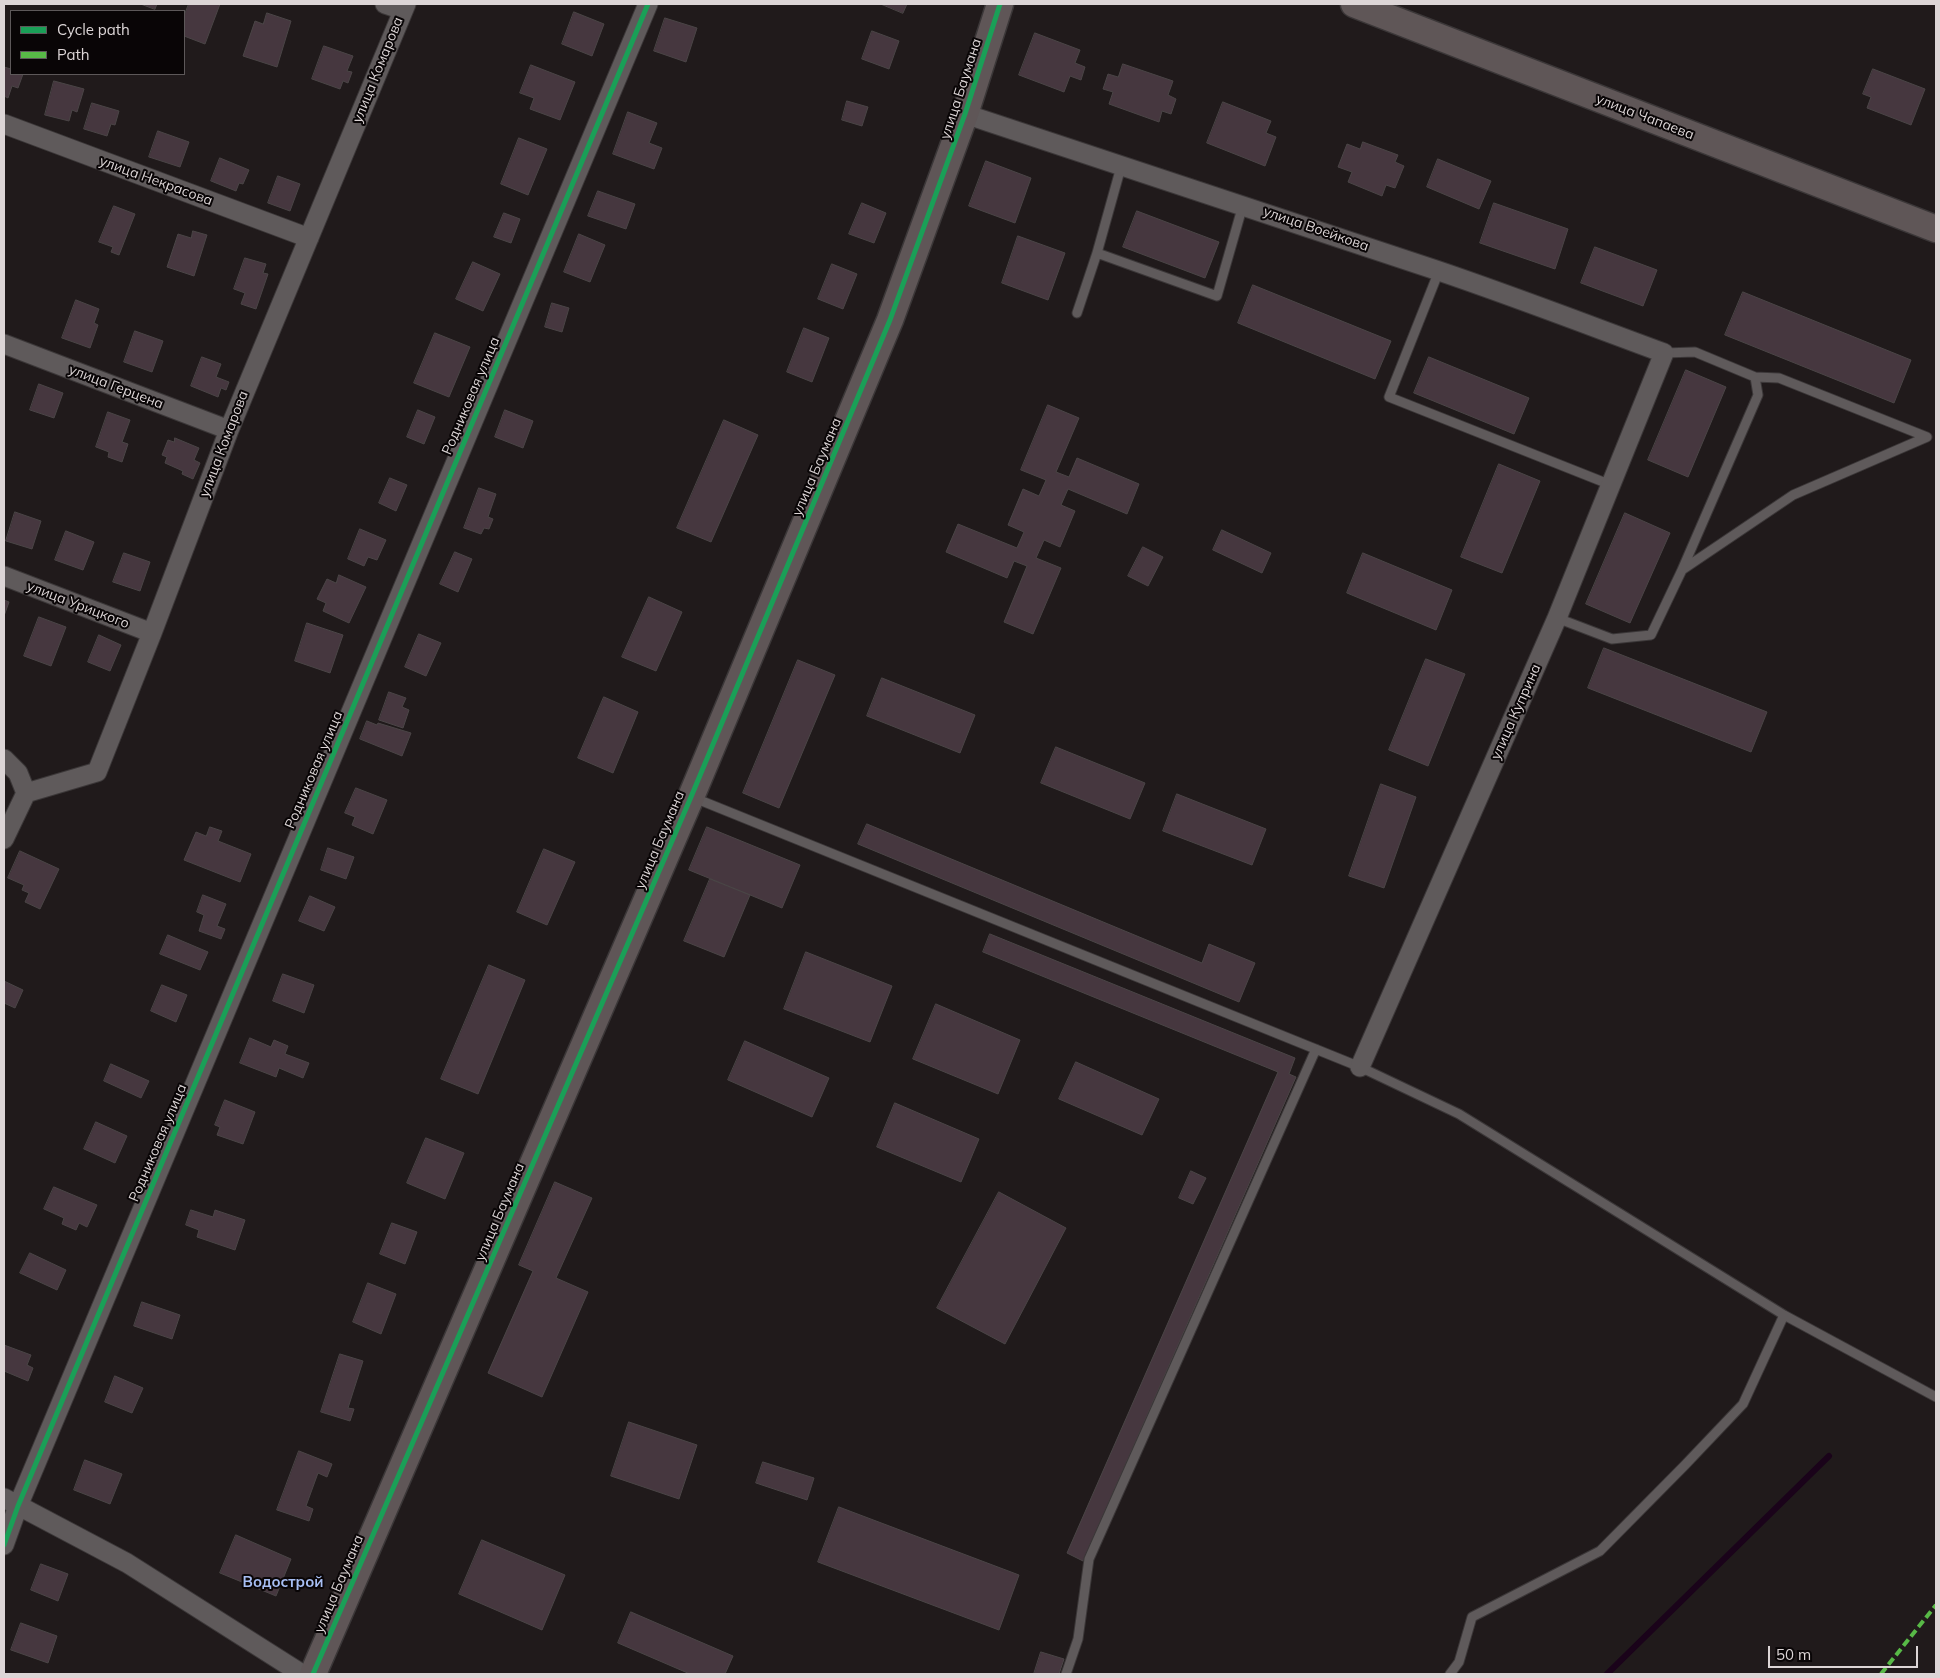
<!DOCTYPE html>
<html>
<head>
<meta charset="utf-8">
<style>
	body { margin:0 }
	#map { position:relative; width:1940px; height:1678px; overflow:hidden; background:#201a1b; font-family:Mulish,sans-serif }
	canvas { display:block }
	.frame { position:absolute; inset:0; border:5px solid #dcd5d6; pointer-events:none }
	.legend { position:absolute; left:10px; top:10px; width:175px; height:65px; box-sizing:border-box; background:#090506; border:1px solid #5d5859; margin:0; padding:6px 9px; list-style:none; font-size:15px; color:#dcd5d6 }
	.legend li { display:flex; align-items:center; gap:10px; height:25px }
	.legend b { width:25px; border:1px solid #5d5859 }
	.scale { position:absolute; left:1768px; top:1646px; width:150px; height:22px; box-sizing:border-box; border:2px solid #dcd5d6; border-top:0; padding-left:6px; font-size:15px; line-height:18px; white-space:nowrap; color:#dcd5d6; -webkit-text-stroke:4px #090506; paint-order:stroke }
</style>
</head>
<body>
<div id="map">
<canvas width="1940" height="1678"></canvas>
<div class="frame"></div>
<ul class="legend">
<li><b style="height:6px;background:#1a9f57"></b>Cycle path</li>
<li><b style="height:6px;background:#58b947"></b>Path</li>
</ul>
<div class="scale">50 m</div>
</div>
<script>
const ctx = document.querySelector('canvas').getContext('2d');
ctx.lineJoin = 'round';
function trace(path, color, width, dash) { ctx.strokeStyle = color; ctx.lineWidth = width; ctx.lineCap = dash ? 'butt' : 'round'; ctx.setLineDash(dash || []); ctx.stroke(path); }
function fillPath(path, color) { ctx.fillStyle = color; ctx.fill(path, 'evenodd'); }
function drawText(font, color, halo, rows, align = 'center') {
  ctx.font = font + ' Mulish,sans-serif'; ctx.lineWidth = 4; ctx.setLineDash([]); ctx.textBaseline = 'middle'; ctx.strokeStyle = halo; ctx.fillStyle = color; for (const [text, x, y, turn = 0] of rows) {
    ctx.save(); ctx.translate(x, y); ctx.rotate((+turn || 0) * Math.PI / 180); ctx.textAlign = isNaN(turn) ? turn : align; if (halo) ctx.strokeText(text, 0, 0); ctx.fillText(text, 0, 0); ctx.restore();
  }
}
trace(new Path2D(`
	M1607 1674 1829 1456`), '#1a031a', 6);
const building = new Path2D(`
	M141 4H157L155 9Z
	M189 4H220L205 44 184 36V16Z
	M881 4H907L903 13Z
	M574 12 604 24 592 56 562 44Z
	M267 13 291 21 277 67 243 56 255 21 263 24Z
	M665 18 697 28 686 62 654 51Z
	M872 31 899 41 889 69 862 59Z
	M1035 33 1080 50 1075 63 1085 67 1081 80 1070 76 1064 92 1019 75Z
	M324 46 353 56 347 71 352 72 348 83 343 81 340 89 312 79Z
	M1123 64 1173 81 1168 95 1176 99 1171 114 1162 111 1159 122 1109 104 1113 92 1103 89 1108 74 1118 77Z
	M531 65 575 82 560 120 530 109 534 98 520 93Z
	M4 67 11 69V74H23L18 88 12 86 8 98 4 96Z
	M1873 69 1925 89 1911 125 1867 108 1871 97 1863 94Z
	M54 81 84 89 77 112 72 110 69 121 45 115Z
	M847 101 868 107 862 126 842 120Z
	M1223 102 1271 121 1266 133 1276 137 1265 166 1207 143Z
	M92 103 119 111 115 125 111 124 107 136 84 129Z
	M628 112 657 123 649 143 662 148 654 169 613 154Z
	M158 131 189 142 180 167 149 157Z
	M519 138 547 149 528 195 501 184Z
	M1363 142 1398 155 1395 162 1404 166 1395 188 1386 185 1382 196 1348 182 1352 172 1338 167 1347 144 1360 149Z
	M220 158 249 170 243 184 239 183 236 191 211 181Z
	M1438 159 1491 181 1479 209 1427 187Z
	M986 161 1031 178 1015 223 969 206Z
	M278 176 300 184 290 211 268 203Z
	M598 191 635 204 626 229 588 216Z
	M862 203 886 213 874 243 849 234Z
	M1494 203 1568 229 1555 269 1480 243Z
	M114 206 135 214 119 255 111 252 113 247 99 242Z
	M1137 211 1219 242 1205 278 1123 247Z
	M504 213 520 219 511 243 494 237Z
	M193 231 207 235 194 276 167 267 178 234 191 238Z
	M579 234 605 245 590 282 564 272Z
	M1018 236 1065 253 1048 300 1002 283Z
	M1595 247 1657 270 1643 306 1581 283Z
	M245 258 266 264 263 273 268 274 256 309 241 304 245 293 234 289Z
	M473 262 500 274 483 311 456 299Z
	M832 264 857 274 843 309 818 299Z
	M1253 285 1391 341 1375 379 1238 323Z
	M1743 292 1911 360 1894 403 1725 335Z
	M76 300 99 309 94 323 98 325 90 348 62 338Z
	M552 303 569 308 562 332 545 327Z
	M804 328 829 338 812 382 787 372Z
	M135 331 163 341 152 372 124 362Z
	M435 333 470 347 449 397 414 383Z
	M202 357 221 364 216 377 229 382 226 390 221 388 218 397 191 386Z
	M1429 357 1529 398 1514 434 1414 393Z
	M1686 370 1726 387 1688 477 1648 460Z
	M39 384 63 393 54 418 30 410Z
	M1048 405 1079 418 1056 472 1069 477 1077 458 1139 484 1127 514 1068 489 1061 505 1075 511 1060 547 1044 540 1036 558 1061 568 1033 634 1004 622 1027 566 1014 561 1007 578 946 552 958 524 1017 548 1024 532 1008 525 1023 489 1039 496 1046 480 1021 470Z
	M418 410 435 417 424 444 407 437Z
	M505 410 533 421 523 448 495 437Z
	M108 412 130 420 122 442 128 444 122 462 108 457 109 452 96 447Z
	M724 420 758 435 711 542 677 528Z
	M175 438 199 448 194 460 200 463 193 479 182 474 183 471 165 463 167 457 162 455 168 440 174 442Z
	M1499 464 1540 481 1502 573 1461 557Z
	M390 478 407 485 396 511 379 503Z
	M479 488 496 494 488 517 493 519 489 529 484 528 481 534 464 528Z
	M15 512 41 521 32 549 6 541Z
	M1625 513 1670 533 1630 623 1586 604Z
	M360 529 386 540 377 560 368 557 364 566 348 559Z
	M1222 530 1271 553 1262 573 1213 550Z
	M66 531 94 542 83 570 55 560Z
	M1143 547 1163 557 1148 586 1128 576Z
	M455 552 472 559 458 592 440 584Z
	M124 553 150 562 140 591 113 582Z
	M1363 553 1452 590 1436 630 1347 593Z
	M339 575 366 587 349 623 323 611 326 603 317 599 327 579 336 583Z
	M649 597 682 612 656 671 622 657Z
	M4 600 9 602 4 616Z
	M39 617 66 627 51 666 24 656Z
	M307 623 343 635 330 673 295 661Z
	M419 634 441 643 426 676 405 667Z
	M99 635 121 645 110 671 88 662Z
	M1604 648 1767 712 1751 752 1588 688Z
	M1426 659 1465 674 1428 766 1389 750Z
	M798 660 835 675 779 808 743 793Z
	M882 678 975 715 960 753 867 716Z
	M389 692 406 698 402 707 409 710 403 728 379 720Z
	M604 697 638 712 613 773 578 758Z
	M367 721 377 725 378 723 411 733 402 756 360 739Z
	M1056 747 1145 783 1130 819 1041 783Z
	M1381 784 1416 797 1384 888 1349 876Z
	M356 788 387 800 373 834 352 825 355 817 345 813Z
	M1177 794 1266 829 1252 865 1163 831Z
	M867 824 1202 963 1209 944 1255 963 1239 1002 858 844Z
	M210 827 222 831 218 841 251 854 240 882 184 860 196 832 206 836Z
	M707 827 800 865 782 908 689 870Z
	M328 848 354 857 346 879 321 870Z
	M544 849 575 862 547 925 517 912Z
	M20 851 59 869 40 909 25 902 29 893 22 890 24 885 8 878Z
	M710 879 750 895 724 957 684 941Z
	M203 895 226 904 217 926 225 929 221 939 199 931 204 915 197 912Z
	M310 896 335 907 324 931 299 921Z
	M990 934 1295 1058 1289 1074 1296 1077 1083 1561 1067 1553 1278 1072 983 952Z
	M168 935 208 952 200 970 160 954Z
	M806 952 892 986 870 1042 784 1009Z
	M489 965 525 980 478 1094 441 1079Z
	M283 974 314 985 304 1013 273 1001Z
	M4 981 23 990 15 1008 4 1003Z
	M162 985 187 995 176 1022 151 1011Z
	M936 1004 1020 1040 998 1094 913 1059Z
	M250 1038 271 1047 274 1040 288 1046 285 1054 309 1063 303 1078 279 1068 276 1077 240 1063Z
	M745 1041 829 1078 812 1117 728 1080Z
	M1076 1062 1159 1099 1142 1135 1059 1099Z
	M111 1064 149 1081 141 1098 104 1081Z
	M225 1100 255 1112 243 1144 217 1135 220 1127 215 1125Z
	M895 1103 979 1139 961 1182 877 1147Z
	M96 1122 127 1136 115 1163 84 1149Z
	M426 1138 464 1153 445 1199 407 1183Z
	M1191 1171 1206 1178 1193 1204 1179 1198Z
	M555 1182 592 1198 556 1278 588 1292 542 1397 488 1373 533 1271 519 1265Z
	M54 1187 97 1205 87 1227 79 1223 76 1230 62 1224 64 1218 44 1209Z
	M999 1192 1066 1228 1005 1344 937 1308Z
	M191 1210 213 1217 215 1210 245 1220 235 1250 197 1237 199 1230 186 1225Z
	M392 1223 417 1232 405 1264 380 1254Z
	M30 1253 66 1270 57 1290 20 1273Z
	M368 1283 396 1294 381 1334 353 1322Z
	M142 1302 180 1315 172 1339 134 1326Z
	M4 1345 31 1355 27 1365 33 1368 28 1381 4 1371Z
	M340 1354 363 1361 348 1408 354 1409 350 1421 321 1412Z
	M115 1376 143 1388 132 1413 105 1402Z
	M629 1422 697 1445 679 1499 611 1476Z
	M299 1451 332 1464 327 1477 318 1473 306 1506 313 1509 309 1521 277 1510Z
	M85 1460 122 1474 110 1504 74 1490Z
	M763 1462 814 1478 807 1500 756 1483Z
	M839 1507 1019 1575 999 1630 818 1562Z
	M236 1535 291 1559 276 1596 220 1573Z
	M482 1540 565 1575 542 1630 459 1594Z
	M41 1564 68 1574 58 1601 31 1590Z
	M631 1612 733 1656 725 1674H690L618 1643Z
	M21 1623 57 1636 48 1663 11 1650Z
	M1041 1652 1064 1659 1059 1674H1034Z`);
fillPath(building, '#46373f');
trace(building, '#4a4546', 1);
const lane = new Path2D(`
	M1121 167 1097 253 1217 296 1243 205
	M1439 271 1389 397 1611 485
	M1077 313 1097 253
	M1664 353 1695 352 1755 377 1779 378 1927 437 1793 495 1682 570 1758 395 1755 377
	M1557 618 1612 639 1651 635 1682 570
	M692 797 1360 1067 1459 1114 1784 1315 1936 1397
	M1066 1674 1078 1639 1089 1559 1316 1049
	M1450 1674 1459 1662 1472 1617 1600 1551 1685 1465 1743 1404 1784 1315`);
const street = new Path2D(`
	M385 4 403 10
	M965 114C1122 167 1280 217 1436 270 1513 296 1588 325 1664 353L1557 618 1360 1067
	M4 124 309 238
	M4 344 229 430
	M4 576 152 633
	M4 759 18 773 26 793
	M4 839 26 793 97 772 152 633 229 430 406 4
	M4 1498 127 1563 302 1674
	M4 1545 18 1506 648 4`);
const secondary = new Path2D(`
	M1354 4 1936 229
	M313 1674 691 797 890 320 965 114 1000 4`);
trace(lane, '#3b3738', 11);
trace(street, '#3b3738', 21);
trace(secondary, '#3b3738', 29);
trace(lane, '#5f5a5b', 9);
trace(street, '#5f5a5b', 19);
trace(secondary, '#5f5657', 26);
trace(new Path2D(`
	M1881 1674 1936 1605`), '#58b947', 4, [8, 4]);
trace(new Path2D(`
	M4 1545 18 1506 648 4
	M313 1674 691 797 890 320 965 114 1000 4`), '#1a9f57', 5);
drawText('14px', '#dcd5d6', '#090506', [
	["улица Комарова",378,70,-68],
	["улица Баумана",961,89,-72],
	["улица Чапаева",1645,117,21],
	["улица Некрасова",156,181,20],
	["улица Воейкова",1316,229,19],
	["улица Герцена",116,387,21],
	["Родниковая улица",471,396,-67],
	["улица Комарова",224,444,-69],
	["улица Баумана",817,467,-67],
	["улица Урицкого",78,605,21],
	["улица Куприна",1516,712,-66],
	["Родниковая улица",314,770,-67],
	["улица Баумана",660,840,-67],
	["Родниковая улица",158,1143,-67],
	["улица Баумана",500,1212,-67],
	["улица Баумана",339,1584,-67]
]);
drawText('bold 15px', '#a7bef3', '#090506', [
	["Водострой",283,1582]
]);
</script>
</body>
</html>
